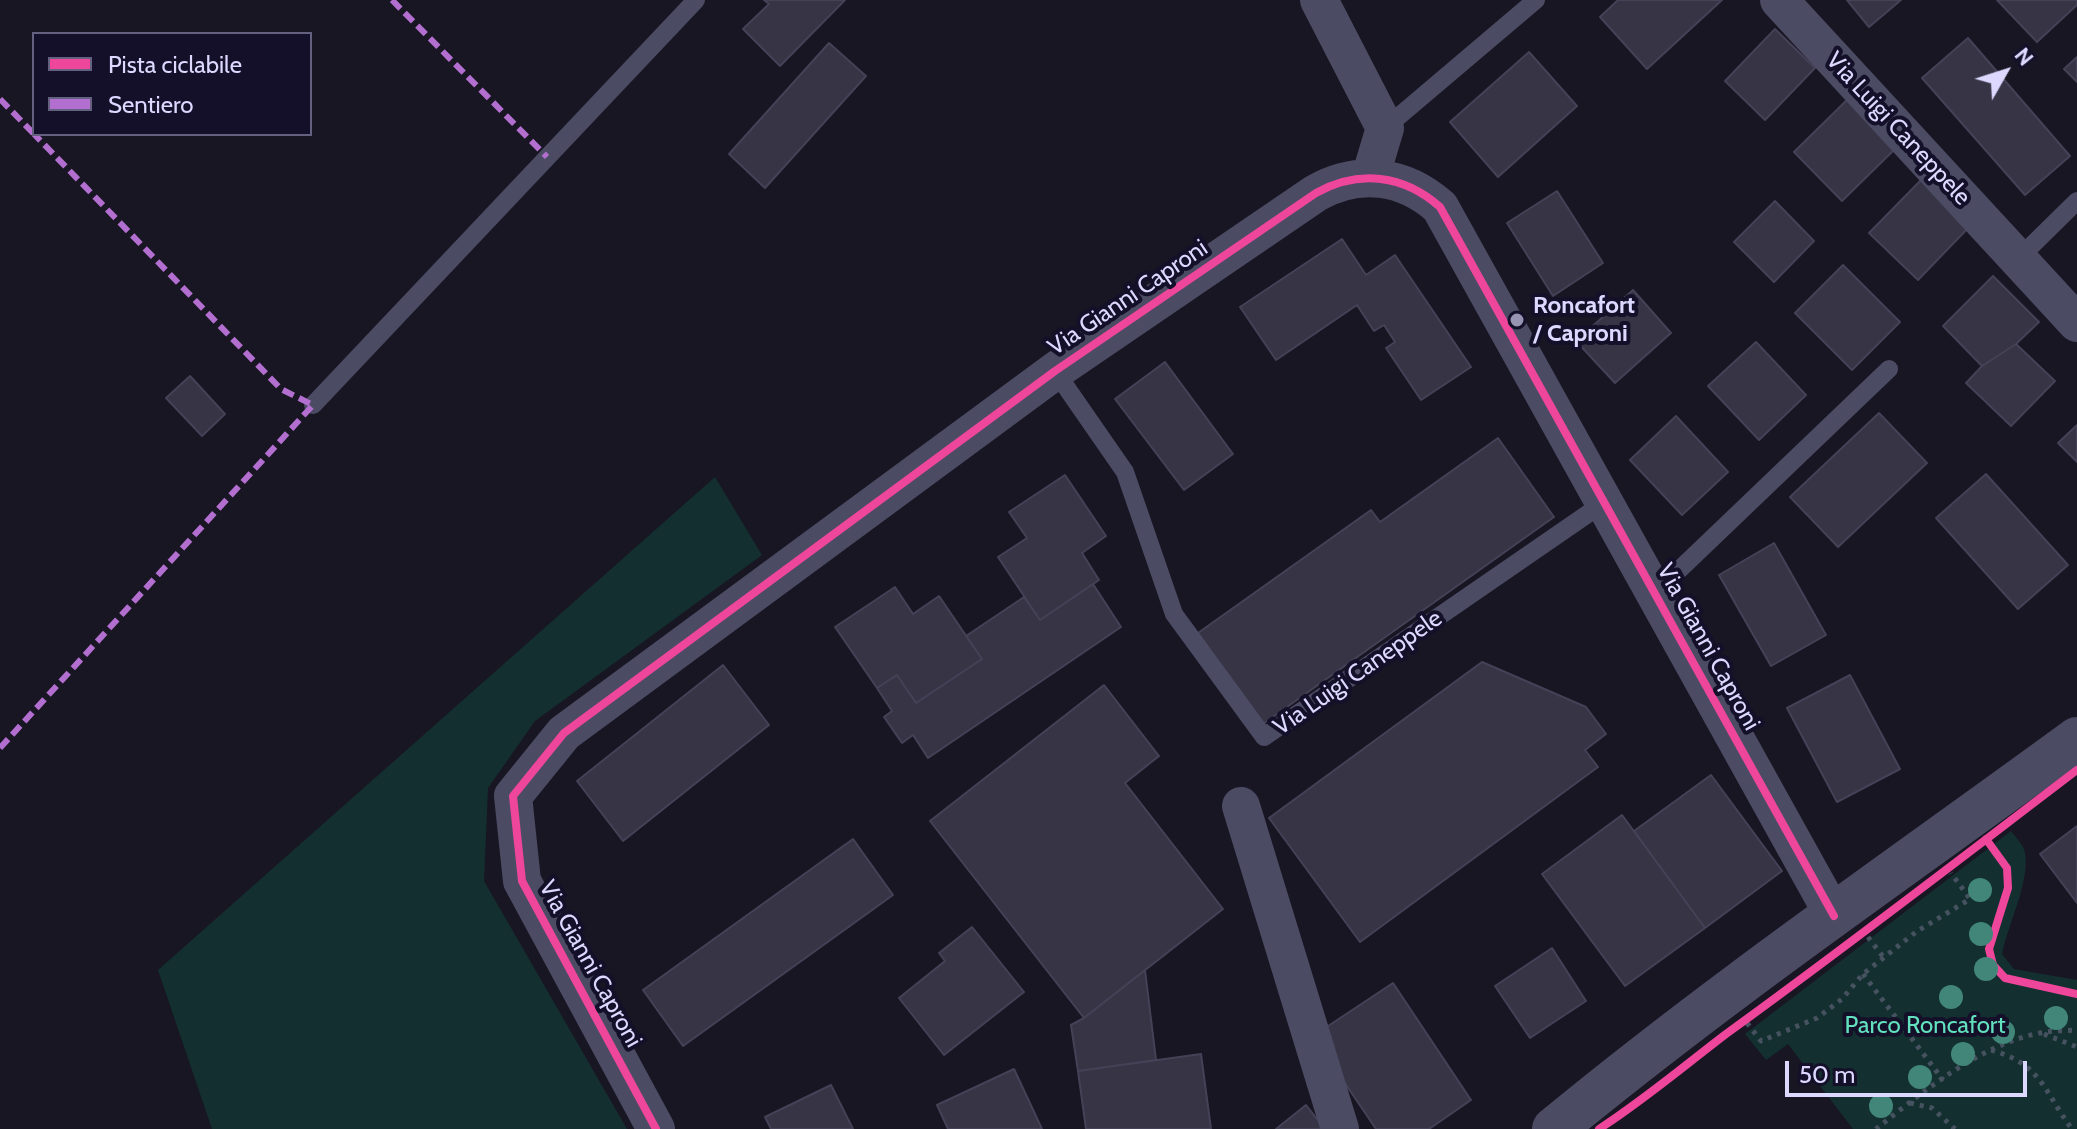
<!DOCTYPE html>
<html>
<head>
<meta charset="utf-8">
<style>
	body { margin:0 }
	#map { position:relative; width:2077px; height:1129px; overflow:hidden; background:#181623; font-family:Cabin,sans-serif }
	canvas { display:block }
	.legend { position:absolute; left:32px; top:32px; width:280px; height:104px; box-sizing:border-box; background:#141029; border:2px solid #64607f; margin:0; padding:10px 14px; list-style:none; font-size:24px; color:#dcd8ff }
	.legend li { display:flex; align-items:center; gap:16px; height:40px }
	.legend b { width:40px; border:2px solid #64607f }
	.north { position:absolute; left:1965px; top:32px; width:80px; height:80px; -webkit-text-stroke:6px #141029; paint-order:stroke; rotate:51deg; font-size:22px; font-weight:700; line-height:32px; text-align:center; color:#dcd8ff }
	.north::after { content:''; display:block; margin:auto; width:28px; height:36px; background:#dcd8ff; clip-path:polygon(50% 0,100% 100%,50% 72%,0 100%) }
	.scale { position:absolute; left:1785px; top:1061px; width:242px; height:36px; box-sizing:border-box; border:4px solid #dcd8ff; border-top:0; padding-left:10px; font-size:24px; line-height:28px; white-space:nowrap; color:#dcd8ff; -webkit-text-stroke:6px #141029; paint-order:stroke }
</style>
</head>
<body>
<div id="map">
<canvas width="2077" height="1129"></canvas>
<ul class="legend">
<li><b style="height:10px;background:#ed469a"></b>Pista ciclabile</li>
<li><b style="height:10px;background:#b36fd0"></b>Sentiero</li>
</ul>
<div class="north">N</div>
<div class="scale">50 m</div>
</div>
<script>
const ctx = document.querySelector('canvas').getContext('2d');
ctx.lineJoin = 'round';
function fillPath(path, color) { ctx.fillStyle = color; ctx.fill(path, 'evenodd'); }
function trace(path, color, width, dash) { ctx.strokeStyle = color; ctx.lineWidth = width; ctx.lineCap = dash ? 'butt' : 'round'; ctx.setLineDash(dash || []); ctx.stroke(path); }
function drawText(font, color, halo, rows, align = 'center') {
  ctx.font = font + ' Cabin,sans-serif'; ctx.lineWidth = 8; ctx.setLineDash([]); ctx.textBaseline = 'middle'; ctx.strokeStyle = halo; ctx.fillStyle = color; for (const [text, x, y, turn = 0] of rows) {
    ctx.save(); ctx.translate(x, y); ctx.rotate((+turn || 0) * Math.PI / 180); ctx.textAlign = isNaN(turn) ? turn : align; if (halo) ctx.strokeText(text, 0, 0); ctx.fillText(text, 0, 0); ctx.restore();
  }
}
fillPath(new Path2D(`
	M715 477 762 555 535 721 488 788 484 881 627 1129H212L158 970Z
	M2011 831C2016 838 2024 845 2025 853 2030 882 2008 924 2002 954L2014 969 2077 980V1129H1853L1788 1044 1766 1060 1745 1034Z`), '#142f30');
const building = new Path2D(`
	M764 0H845L780 66 743 29 769 4Z
	M1618 0H1722L1647 69 1600 17Z
	M1847 0H1901L1869 27Z
	M1997 0H2077V5L2037 42Z
	M1775 29 1815 68 1765 120 1725 81Z
	M1968 38 2070 156 2025 195 1922 78Z
	M829 43 866 76 765 188 729 154Z
	M1529 52 1577 106 1498 177 1450 122Z
	M2077 57V82L2064 69Z
	M1851 96 1899 145 1842 201 1794 152Z
	M1923 178 1971 225 1918 280 1869 233Z
	M1557 191 1603 263 1553 296 1507 223Z
	M1775 201 1814 241 1774 282 1734 242Z
	M1342 239 1366 275 1395 255 1471 367 1421 400 1386 348 1395 342 1384 325 1374 331 1357 305 1276 360 1240 307Z
	M1843 265 1900 322 1852 370 1795 313Z
	M1993 276 2039 322 2016 344 1982 366 1943 326Z
	M1633 290 1671 333 1615 383 1576 341Z
	M1756 342 1806 395 1759 440 1708 386Z
	M2016 344 2055 381 2011 426 1966 383 1982 366Z
	M1165 362 1233 454 1184 490 1115 399Z
	M190 376 225 414 202 436 166 398Z
	M1879 413 1927 463 1838 547 1790 497Z
	M1676 416 1728 472 1682 515 1630 460Z
	M2077 425V462L2058 443Z
	M1498 438 1554 517 1263 724 1198 633 1371 510 1380 522Z
	M1986 474 2068 565 2018 609 1936 518Z
	M1065 475 1106 536 1082 553 1099 580 1040 620 998 557 1027 538 1009 512Z
	M1774 543 1826 635 1771 666 1719 575Z
	M1093 584 1121 627 928 758 913 735 902 743 884 717 892 711 877 688 897 675 916 703 982 659 966 636 1024 597 1040 620Z
	M895 587 913 614 939 596 982 659 916 703 897 675 877 688 835 627Z
	M1482 662 1586 707 1606 734 1585 750 1598 767 1360 942 1269 818Z
	M723 665 769 725 623 841 577 781Z
	M1850 675 1900 769 1837 802 1787 708Z
	M1104 685 1159 756 1125 783 1223 909 1084 1018 930 821Z
	M1711 775 1782 871 1705 928 1634 831Z
	M1622 815 1705 928 1625 986 1542 874Z
	M2077 826V903L2040 854Z
	M853 839 893 895 683 1046 643 990Z
	M972 927 1024 992 944 1055 899 998 945 961 939 953Z
	M1552 948 1586 1001 1530 1038 1495 986Z
	M1145 970 1156 1060 1078 1071 1071 1025 1084 1018Z
	M1393 983 1471 1100 1429 1129H1376L1313 1036Z
	M1201 1054 1211 1129H1086L1078 1071Z
	M1014 1069 1042 1129H948L937 1105Z
	M831 1085 853 1129H771L765 1117Z
	M1306 1105 1325 1129H1276Z`);
fillPath(building, '#363445');
trace(building, '#454157', 2);
trace(new Path2D(`
	M1868 937 1884 958
	M1863 974 1943 1080
	M1747 1023 1761 1041 1817 1018 1842 999 1863 974 1916 932 1970 899 1951 873
	M2044 1034 2077 1047
	M1991 1050C2042 1064 2044 1092 2072 1129
	M1910 1103 1932 1108 1955 1129
	M1876 1129C1924 1091 1979 1045 2040 1033 2052 1030 2065 1031 2077 1030`), '#465260', 5, [4, 6]);
trace(new Path2D(`
	M1385 128 1536 0
	M2018 259 2077 201
	M1055 371 1125 472 1174 614 1264 737 1605 502
	M313 405 696 0
	M1655 593 1889 369`), '#4c4b64', 18);
trace(new Path2D(`
	M1319 0 1385 128 1370 178
	M1779 0 2077 323
	M1241 806 1340 1129
	M656 1129 522 881 513 796 564 733 1055 371 1316 193C1359 169 1404 175 1440 207L1834 916`), '#4c4b64', 38);
trace(new Path2D(`
	M1554 1129C1721 991 1902 867 2077 739`), '#4c4b64', 44);
trace(new Path2D(`
	M392 0 547 157
	M0 99 34 134
	M0 748 313 405 281 389 34 134`), '#b36fd0', 6, [12, 6]);
trace(new Path2D(`
	M1986 839 2007 868 2008 888 1989 949 1993 965 2005 978 2077 994
	M656 1129 522 881 513 796 564 733 1055 371 1316 193C1359 169 1404 175 1440 207L1834 916
	M1599 1129C1644 1100 1684 1066 1726 1034 1845 948 1960 859 2077 770`), '#ed469a', 8);
ctx.fillStyle = '#418679';
for (const [x, y] of [
	[1980,890],
	[1981,934],
	[1986,969],
	[1951,997],
	[2056,1018],
	[2003,1032],
	[1963,1054],
	[1920,1077],
	[1881,1106]
]) { ctx.beginPath(); ctx.arc(x, y, 12, 0, 2 * Math.PI); ctx.fill(); }
for (const [x, y, r, color] of [
	[1517,320,8,"#9794b2"]
]) { const dot = new Path2D(); dot.arc(x, y, r, 0, 2 * Math.PI); ctx.fillStyle = color; ctx.fill(dot); trace(dot, '#141029', 3); }
drawText('24px', '#dcd8ff', '#141029', [
	["Via Luigi Caneppele",1898,129,47],
	["Via Gianni Caproni",1128,298,-34],
	["Via Gianni Caproni",1708,647,61],
	["Via Luigi Caneppele",1358,673,-35],
	["Via Gianni Caproni",590,964,61]
]);
drawText('bold 24px', '#dcd8ff', '#141029', [
	["Roncafort",1533,306],
	["/ Caproni",1533,334]
], 'left');
drawText('24px', '#62e1bf', '#141029', [
	["Parco Roncafort",1925,1026]
]);
</script>
</body>
</html>
